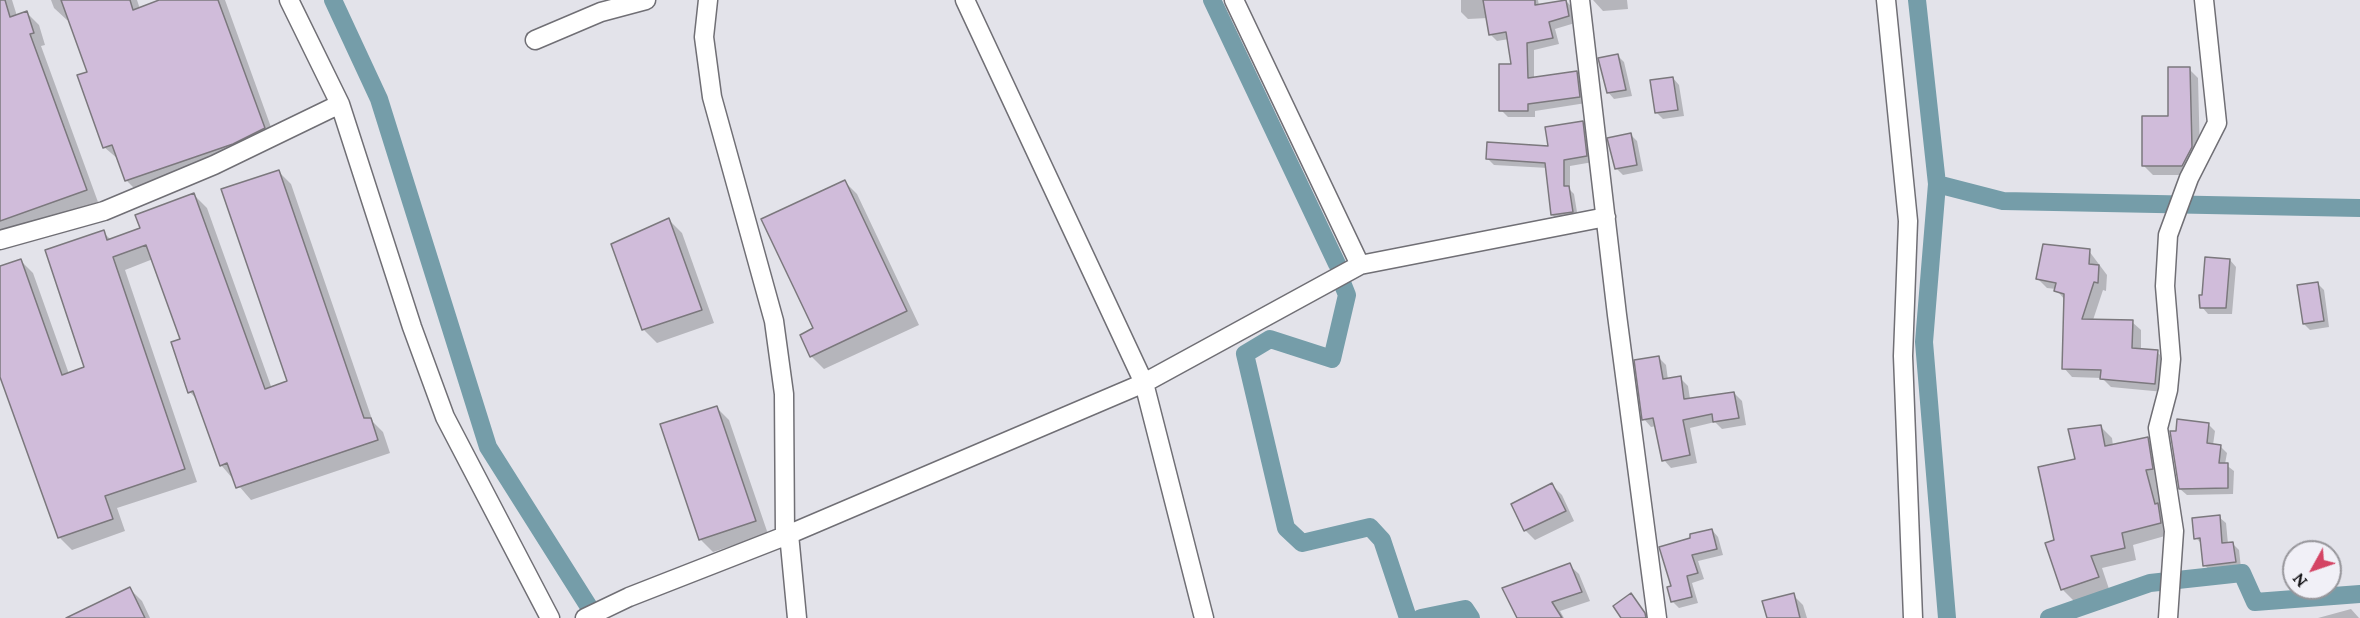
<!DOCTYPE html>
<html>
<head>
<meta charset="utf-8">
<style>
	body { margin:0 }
	#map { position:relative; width:2360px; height:618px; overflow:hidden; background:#e3e3ea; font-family:Lora,serif }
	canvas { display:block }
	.north { position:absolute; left:2282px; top:540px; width:60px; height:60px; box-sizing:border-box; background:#f1f0f7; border:2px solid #97969b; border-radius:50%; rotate:230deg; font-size:16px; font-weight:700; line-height:24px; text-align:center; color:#100f12 }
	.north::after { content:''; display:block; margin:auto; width:21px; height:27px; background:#d44464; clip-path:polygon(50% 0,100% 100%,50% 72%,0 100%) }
</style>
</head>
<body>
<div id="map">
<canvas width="2360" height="618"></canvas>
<div class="north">N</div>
</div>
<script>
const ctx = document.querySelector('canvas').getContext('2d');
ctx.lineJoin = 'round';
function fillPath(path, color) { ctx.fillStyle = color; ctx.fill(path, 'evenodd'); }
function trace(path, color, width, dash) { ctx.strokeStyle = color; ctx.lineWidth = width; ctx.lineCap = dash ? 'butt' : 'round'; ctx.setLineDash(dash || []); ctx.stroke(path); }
fillPath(new Path2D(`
	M0 0H12L17 16 27 13 39 25 45 45 41 46 98 202 0 238Z
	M51 0H137L140 9 163 0H225L276 141 139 193 126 180 118 159 104 147 88 73 69 19 67 20 54 8Z
	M1461 0H1538L1539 6 1566 1 1573 8 1575 23 1555 29 1559 44 1534 50V78L1576 73 1584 80 1586 103 1535 111V117H1508L1501 110 1513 65 1509 39 1497 41 1490 34 1488 18 1468 19 1461 12Z
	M1593 0H1627L1628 9 1603 11Z
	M1617 55 1624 62 1632 96 1614 99 1608 92Z
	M2189 69 2198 78 2200 157 2191 175H2153L2144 166 2170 117Z
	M1673 78 1679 85 1684 116 1663 119 1656 112Z
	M1582 123 1589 129 1593 162 1570 166V190L1574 194 1578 218 1559 221 1552 215 1548 168 1494 165 1487 158 1550 148Z
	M1631 135 1637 141 1643 171 1623 175 1616 168Z
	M278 171 291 184 373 422 383 432 390 453 251 500 221 465 198 401 190 392 181 340 153 259 125 270 197 482 117 508 125 531 72 550 59 537 0 372V267L20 260 33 273 69 374 86 368 103 232 111 240 142 229 194 195 207 208 272 389 289 382Z
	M844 181 857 194 919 325 824 369 811 356Z
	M669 220 682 233 714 323 657 343 644 330 613 244Z
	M2089 251 2107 275 2106 291 2103 290 2093 320 2132 322 2141 330V351L2157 352 2166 361 2164 392 2111 387 2102 378 2072 377 2064 368V299L2056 289 2047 288 2038 279Z
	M2230 260 2236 267 2232 314H2208L2202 307 2203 296Z
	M2317 283 2324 290 2329 327 2310 330 2304 324Z
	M1658 357 1666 365 1668 380 1680 378 1688 386 1690 399 1734 393 1742 401 1746 425 1722 429 1715 422 1690 428 1697 463 1671 468 1664 460 1657 426 1651 427 1644 419Z
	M716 407 729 420 768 534 713 552 700 539Z
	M2208 424 2215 431 2213 445 2220 446 2227 453 2225 464 2234 471 2233 494 2187 495 2180 489Z
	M2100 426 2112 438 2113 446 2148 439 2159 450 2164 480 2157 482 2172 534 2133 545 2136 560 2102 568 2109 589 2074 601 2062 589 2056 541 2077 460Z
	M1552 485 1562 495 1574 521 1535 540 1525 530Z
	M2219 517 2226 523 2228 544H2233L2239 550 2241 568 2211 571 2204 565 2202 544 2196 538Z
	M1712 530 1718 537 1723 555 1698 561 1704 579 1692 583 1698 603 1679 608 1673 602 1669 588 1673 587 1692 539Z
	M1569 565 1579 574 1590 601 1560 611 1564 618H1521Z
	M130 589 142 601 150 618H69Z
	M1793 595 1803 605 1807 618H1768Z
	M2351 609 2359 618H2318Z`), '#0003');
trace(new Path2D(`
	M333 0 379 99 488 447 596 618
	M1212 0 1337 264
	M1917 0 1937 184 2003 201 2360 208
	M1937 184 1924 342 1947 618
	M1343 285 1347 295 1332 359 1270 339 1245 354 1286 528 1302 543 1370 527 1382 540 1408 618
	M1421 618 1465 609 1471 618
	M2049 618 2150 583 2242 573 2255 602 2360 594`), '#759da9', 18);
const building = new Path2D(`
	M0 0H5L10 17 27 11 34 33 30 34 87 190 0 221Z
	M61 0H130L133 10 159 0H218L265 128 233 144 125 181 112 145 103 148 77 75 87 72Z
	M1483 0H1535V5L1566 0 1569 16 1549 22 1553 38 1527 43 1528 78 1577 71 1580 97 1528 104V111H1499V64H1511L1506 32 1489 35Z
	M1618 54 1626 90 1607 93 1598 58Z
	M2168 67H2190L2192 147 2182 166H2142V116H2168Z
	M1673 77 1678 110 1655 113 1650 80Z
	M1583 121 1587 156 1564 160V186H1569L1573 212 1551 215 1545 163 1486 159 1487 142 1548 146 1545 127Z
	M1631 133 1637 165 1615 169 1607 138Z
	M279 170 364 418H371L378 440 236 488 227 463 220 466 193 391 188 393 171 342 180 339 146 245 113 257 185 469 105 496 113 519 58 538 0 377V266L21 259 62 375 84 367 45 250 104 230 107 240 140 228 135 215 194 193 265 389 287 381 221 189Z
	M845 180 907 311 810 357 800 335 813 328 761 219Z
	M669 218 702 310 642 330 611 244Z
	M2043 244 2090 249 2089 264 2099 265 2098 283 2094 282 2082 319 2133 320 2132 348 2158 350 2155 384 2100 379 2101 370 2062 369 2064 294 2054 291 2056 283 2036 279Z
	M2205 257 2230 259 2226 308H2200L2199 295H2202Z
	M2318 282 2324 321 2303 324 2297 285Z
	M1659 356 1663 379 1681 376 1684 399 1734 392 1739 418 1713 422 1712 414 1683 420 1690 455 1662 461 1653 418 1642 420 1634 360Z
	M717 406 756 521 699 540 660 424Z
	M2177 419 2209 423 2207 443 2221 445 2219 463H2228V488L2179 489 2170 431H2176Z
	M2101 425 2105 446 2148 437 2153 469 2146 470 2155 504 2158 503 2161 523 2122 533 2125 548 2091 556 2099 577 2061 590 2045 543 2054 540 2038 467 2075 459 2068 429Z
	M1552 483 1566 511 1524 531 1511 504Z
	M2220 515 2222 543 2233 542 2236 562 2203 566 2200 538 2194 539 2192 518Z
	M1712 529 1717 549 1692 555 1698 573 1687 576 1692 597 1671 602 1667 587 1671 586 1659 547 1690 538V534Z
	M1570 563 1582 592 1552 602 1562 618H1517L1502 588Z
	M130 587 145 618H66Z
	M1631 593 1645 613 1646 618H1621L1613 606Z
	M1794 593 1800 618H1767L1762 601Z`);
fillPath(building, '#d0bcda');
trace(building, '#7b787d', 1.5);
const minor = new Path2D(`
	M289 0 340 104 412 327 445 417 550 618
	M708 0 704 37 712 97 774 321 784 394 785 536
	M965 0 1144 383 1204 618
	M1234 0 1360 265
	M1580 0 1617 315 1657 618
	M1886 0 1908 221 1903 356 1913 618
	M535 40 601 12 646 0
	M0 240 104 211 214 165 340 104
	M789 534 797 618
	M585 618 629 597 785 536 1144 383 1360 265 1606 217
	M2168 618 2174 531 2158 428 2168 390 2171 359 2165 286 2168 235 2189 178 2217 123 2204 0`);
trace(minor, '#706f75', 21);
trace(minor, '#fff', 18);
</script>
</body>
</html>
